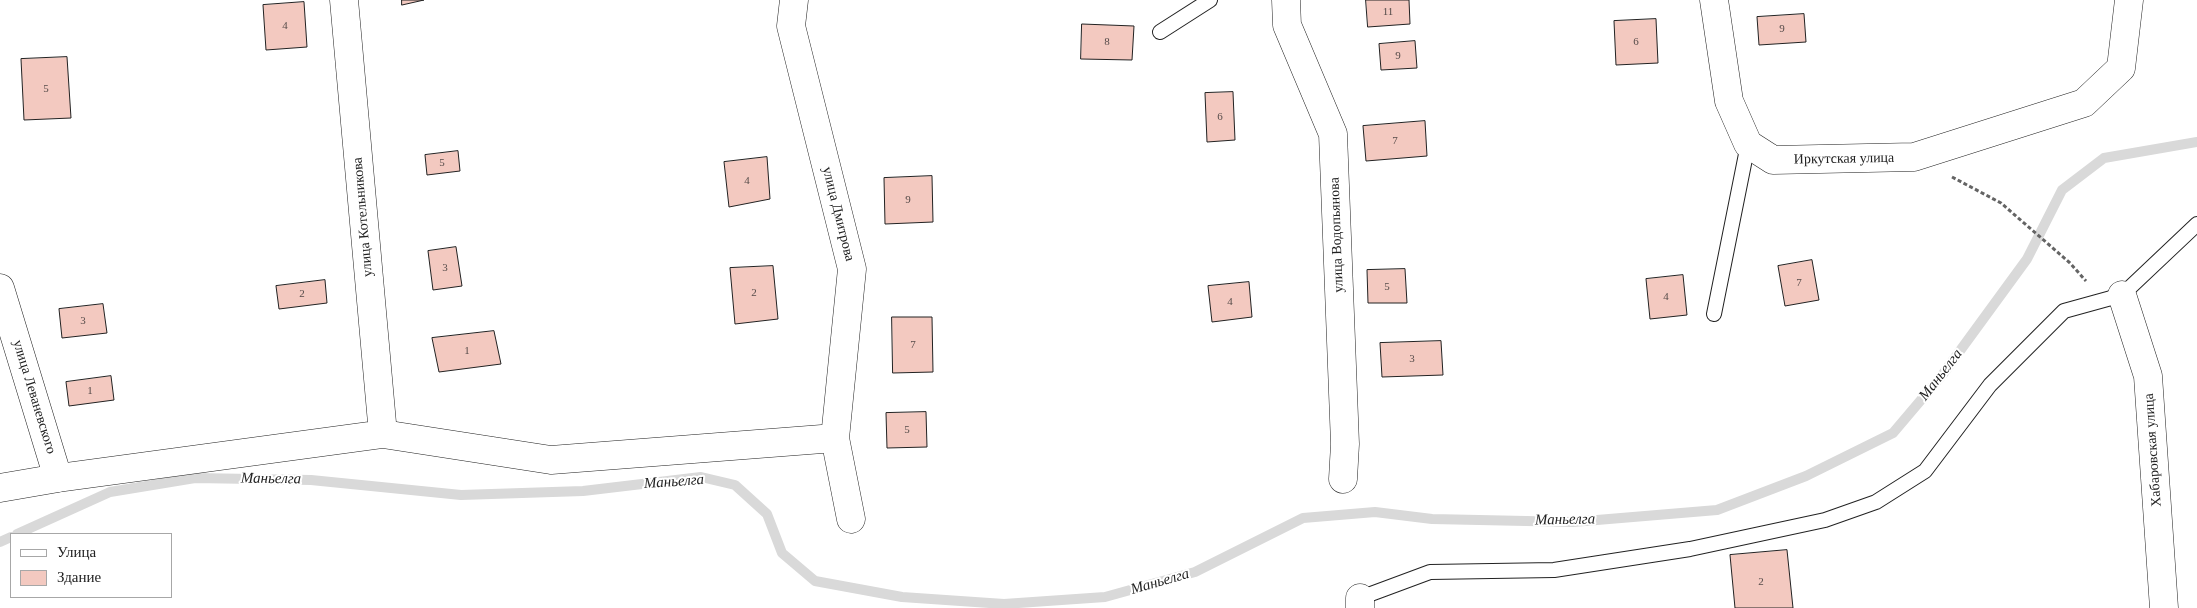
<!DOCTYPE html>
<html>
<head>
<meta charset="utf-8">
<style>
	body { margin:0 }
	#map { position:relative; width:2197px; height:608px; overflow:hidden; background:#fff; font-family:"Times New Roman",serif }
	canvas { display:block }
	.legend { position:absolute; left:10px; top:533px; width:162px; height:65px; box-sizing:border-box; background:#fff; border:1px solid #a7a7a7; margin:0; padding:6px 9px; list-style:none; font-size:15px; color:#222 }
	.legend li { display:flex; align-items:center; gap:10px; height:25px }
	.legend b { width:25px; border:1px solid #a7a7a7 }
</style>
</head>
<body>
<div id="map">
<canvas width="2197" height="608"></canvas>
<ul class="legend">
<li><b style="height:6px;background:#fff"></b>Улица</li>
<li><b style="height:14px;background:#f3c9c0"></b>Здание</li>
</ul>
</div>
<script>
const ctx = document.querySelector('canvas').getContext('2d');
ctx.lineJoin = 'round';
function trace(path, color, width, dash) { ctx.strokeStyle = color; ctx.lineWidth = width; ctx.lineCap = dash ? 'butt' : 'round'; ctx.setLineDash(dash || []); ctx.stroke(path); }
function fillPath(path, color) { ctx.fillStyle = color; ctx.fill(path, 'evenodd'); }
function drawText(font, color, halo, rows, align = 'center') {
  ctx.font = font + ' "Times New Roman",serif'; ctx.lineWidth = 4; ctx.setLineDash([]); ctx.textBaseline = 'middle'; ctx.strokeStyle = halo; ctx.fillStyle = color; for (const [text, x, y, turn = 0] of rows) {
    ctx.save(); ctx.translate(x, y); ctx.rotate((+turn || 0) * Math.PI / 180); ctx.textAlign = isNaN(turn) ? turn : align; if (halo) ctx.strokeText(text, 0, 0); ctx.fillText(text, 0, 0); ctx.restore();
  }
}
trace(new Path2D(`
	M17 534 110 492 195 478 311 480 461 495 583 491 701 477 735 485 767 514 782 553 815 581 902 597 1004 604 1105 597 1195 572 1303 518 1375 512 1432 519 1573 522 1717 510 1806 476 1893 433 1943 374 2027 259 2062 190 2104 158 2197 142
	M0 542 11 537`), '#d9d9d9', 10);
const building = new Path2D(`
	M402 0H424L402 5Z
	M1366 0H1409L1410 24 1368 27Z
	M304 2 307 47 266 50 263 5Z
	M1804 14 1806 42 1759 45 1757 17Z
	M1656 19 1658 63 1616 65 1614 21Z
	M1082 24 1134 26 1132 60 1081 59Z
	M1415 41 1417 68 1381 70 1379 44Z
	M67 57 71 118 24 120 21 59Z
	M1233 92 1235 140 1207 142 1205 93Z
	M1425 121 1427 156 1366 161 1363 126Z
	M458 151 460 171 427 175 425 155Z
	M767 157 770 199 729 207 724 162Z
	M932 176 933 222 885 224 884 178Z
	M456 247 462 286 433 290 428 251Z
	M1812 260 1819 300 1785 306 1778 266Z
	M773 266 778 319 735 324 730 268Z
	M1405 269 1407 303H1368L1367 270Z
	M1683 275 1687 315 1650 319 1646 279Z
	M325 280 327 303 279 309 276 286Z
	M1249 282 1252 317 1212 322 1208 286Z
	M103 304 107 333 62 338 59 309Z
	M892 317H932L933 372 893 373Z
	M494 331 501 364 439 372 432 338Z
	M1441 341 1443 375 1382 377 1380 343Z
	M111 376 114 400 69 406 66 382Z
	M926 412 927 447 887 448 886 413Z
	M1787 550 1793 608H1735L1730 555Z`);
fillPath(building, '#f3c9c0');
trace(building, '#222', 1);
const service = new Path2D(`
	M1160 32 1210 0
	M1714 314 1748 144
	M1360 598 1430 572 1554 570 1690 549 1825 520 1876 502 1925 471 1990 385 2064 311 2122 295 2197 224`);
const minor = new Path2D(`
	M344 0 383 434
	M794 0 791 26 852 269 835 438 851 519
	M1286 0 1287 25 1333 134 1345 444 1343 479
	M1714 0 1729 101 1748 144 1773 160 1914 157 2084 103 2121 68 2129 0
	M0 288 58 478
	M2122 295 2148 376 2164 608
	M0 488 58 478 383 434 551 460 835 438
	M1360 598V608`);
trace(service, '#222', 16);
trace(minor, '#222', 29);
trace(new Path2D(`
	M1952 177 2001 203 2070 263 2086 281`), '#646464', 3, [4, 2.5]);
trace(service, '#fff', 14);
trace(minor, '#fff', 28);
drawText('11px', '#564c4a', null, [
	["11",1388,12],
	["4",285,26],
	["9",1782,29],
	["8",1107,42],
	["6",1636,42],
	["9",1398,56],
	["5",46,89],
	["6",1220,117],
	["7",1395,141],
	["5",442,163],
	["4",747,181],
	["9",908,200],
	["3",445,268],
	["7",1799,283],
	["5",1387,287],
	["2",754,293],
	["2",302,294],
	["4",1666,297],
	["4",1230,302],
	["3",83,321],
	["7",913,345],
	["1",467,351],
	["3",1412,359],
	["1",90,391],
	["5",907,430],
	["2",1761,582]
]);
drawText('14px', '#222', '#fff', [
	["Иркутская улица",1844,159,-1],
	["улица Дмитрова",838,214,76],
	["улица Котельникова",363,217,-95],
	["улица Водопьянова",1337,235,-92],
	["улица Леваневского",34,397,73],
	["Хабаровская улица",2153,450,-94]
]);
drawText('italic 15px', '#222', '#fff', [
	["Маньелга",1941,375,-52],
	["Маньелга",271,479,1],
	["Маньелга",674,482,-4],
	["Маньелга",1565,520,-1],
	["Маньелга",1160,582,-16]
]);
</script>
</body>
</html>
